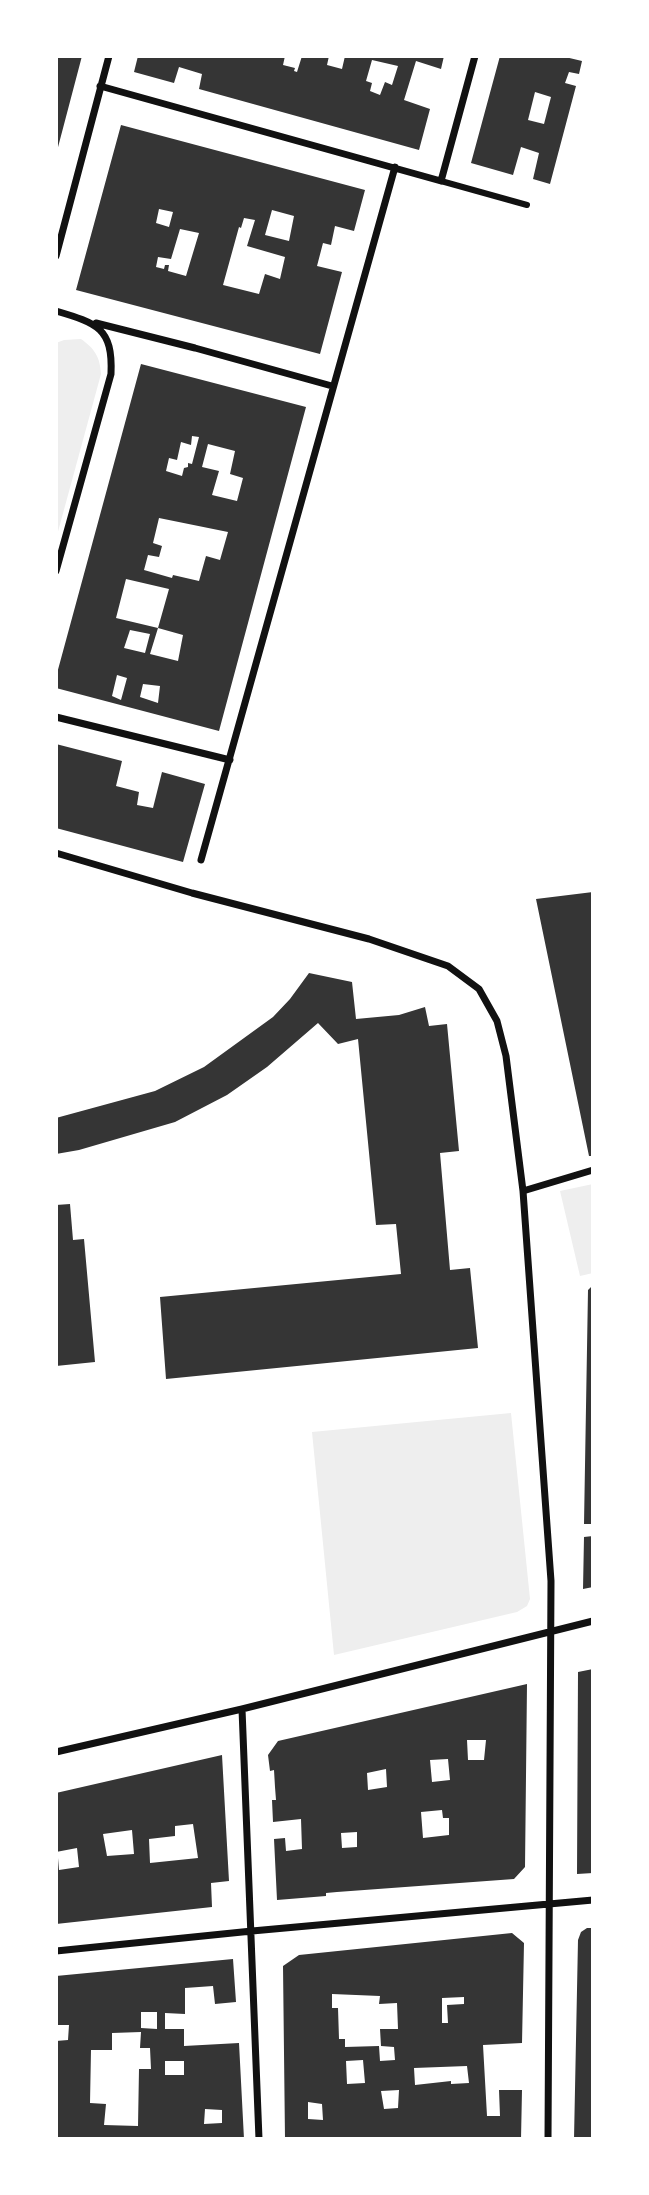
<!DOCTYPE html>
<html>
<head>
<meta charset="utf-8">
<style>
	body { margin:0 }
	#map { position:relative; width:649px; height:2195px; overflow:hidden; background:#fff; font-family:"Sofia Sans Condensed",sans-serif }
	canvas { display:block }
	.frame { position:absolute; inset:0; border:58px solid #fff; pointer-events:none }
</style>
</head>
<body>
<div id="map">
<canvas width="649" height="2195"></canvas>
<div class="frame"></div>
</div>
<script>
const ctx = document.querySelector('canvas').getContext('2d');
ctx.lineJoin = 'round';
function fillPath(path, color) { ctx.fillStyle = color; ctx.fill(path, 'evenodd'); }
function trace(path, color, width, dash) { ctx.strokeStyle = color; ctx.lineWidth = width; ctx.lineCap = dash ? 'butt' : 'round'; ctx.setLineDash(dash || []); ctx.stroke(path); }
fillPath(new Path2D(`
	M81 339C95 349 100 357 101 374L56 539V343L64 340Z
	M593 1184V1273L580 1276 560 1191Z
	M511 1413 530 1599 527 1606 517 1612 334 1655 312 1432Z`), '#eee');
fillPath(new Path2D(`
	M56 56H82L57 151H56Z
	M138 56H285L283 65 295 68 294 71 297 72 302 56H329L327 65 342 69 345 56H444L441 69 416 61 404 100 430 109 419 150 199 89 202 74 179 67 174 83 134 72ZM372 60 398 66 392 85 385 82 380 95 370 91 372 83 366 81Z
	M500 56H561L582 61 579 74 569 72 565 83 576 86 550 184 533 179 539 153 521 147 513 175 471 163ZM535 92 551 97 544 124 528 120Z
	M121 125 365 190 354 231 335 226 331 245 323 243 317 266 342 272 320 354 76 290ZM159 209 173 212 169 227 156 223ZM272 210 294 216 289 241 265 235ZM244 218 255 220 247 246 285 257 280 279 265 274 259 294 223 285 239 227 241 228ZM180 229 199 233 186 276 168 271 169 265H165L164 269 156 267 158 257 171 259Z
	M141 364 306 407 219 731 56 688V677ZM192 436 199 437 192 464 188 463V467L184 468 182 476 166 471 169 458 177 460 181 442 191 445ZM208 444 235 451 230 474 243 478 237 501 212 495 219 471 202 467ZM159 518 228 532 220 560 206 556 199 581 173 575 172 578 144 570 148 555 159 557 162 546 153 543ZM126 579 169 589 158 628 183 635 178 661 150 654 158 628 116 618ZM130 630 150 634 145 653 124 648ZM117 675 127 678 121 700 112 696ZM143 684 160 686 158 703 140 697Z
	M56 744 122 761 116 786 139 792 137 805 153 808 162 772 205 784 183 862 56 828Z
	M593 892V1156H589L536 899Z
	M309 973 352 982 356 1019 399 1015 425 1007 429 1026 447 1024 459 1151 440 1153 450 1270 470 1268 478 1348 166 1379 160 1297 401 1274 396 1224 376 1225 358 1039 338 1044 318 1023 267 1067 227 1095 175 1122 79 1150 56 1154V1118L155 1091 204 1067 273 1017 290 999Z
	M70 1204 73 1240 84 1239 95 1362 56 1366V1205Z
	M593 1285V1524H584L588 1290Z
	M593 1536V1587L583 1589 584 1537Z
	M593 1669V1873L577 1874 578 1672Z
	M527 1684 525 1867 514 1879 337 1892 326 1893V1896L277 1900 274 1839 285 1838 286 1851 302 1849 301 1819 273 1822 272 1800H276L275 1787 274 1770 270 1771 268 1755 278 1741ZM467 1740H486L484 1760H468ZM448 1759 450 1780 432 1782 430 1760ZM386 1769 387 1787 368 1790 367 1773ZM442 1810 443 1818H449V1835L423 1838 421 1812ZM357 1832V1847L342 1848 341 1833Z
	M222 1755 229 1881 211 1883 212 1907 56 1924V1858H58L59 1870 79 1867 77 1848 56 1852V1793ZM193 1824 198 1858 150 1863 149 1839 175 1836V1826ZM132 1830 134 1854 107 1856 103 1834Z
	M587 1928H593V2139H574L578 1940 581 1932Z
	M512 1933 524 1943 522 2043 483 2045 487 2116H500L499 2090H522L521 2139H285L283 1966 299 1955ZM332 1994 380 1996 379 2004 397 2003 398 2029H380L381 2046 394 2047 395 2060 380 2061 379 2046 345 2047V2039H339L338 2008H332ZM464 1997V2004L447 2005 448 2023H442V1998ZM363 2060 365 2083 347 2084 346 2061ZM467 2066 469 2083 451 2084V2081L415 2085 414 2068ZM399 2090 398 2108 384 2109 381 2091ZM308 2102 322 2104 323 2120 308 2119Z
	M233 1959 236 2002 215 2004 213 1986 185 1988V2014L165 2013V2029H184V2046L239 2043 244 2139H56V2041L68 2040 69 2025H56V1976ZM141 2012H157V2029L141 2028ZM141 2032 140 2048H150L151 2069H139L138 2126 104 2125 106 2104 90 2103 91 2050H112V2033ZM165 2061H184V2075H165ZM205 2109 222 2110V2123L204 2124Z`), '#353535');
trace(new Path2D(`
	M441 181 527 205`), '#111', 6);
trace(new Path2D(`
	M100 86 441 181 475 56
	M56 256 109 56
	M56 311C97 323 113 328 111 374L56 571
	M96 323 195 348 332 386
	M56 717 230 760
	M56 853 192 893 369 939 448 966 479 989 497 1021 506 1056 523 1191 551 1581 548 2139
	M201 860 395 167
	M523 1191 593 1170
	M242 1709 259 2139
	M56 1752 242 1709 593 1621
	M56 1951 252 1931 593 1900`), '#111', 7);
</script>
</body>
</html>
